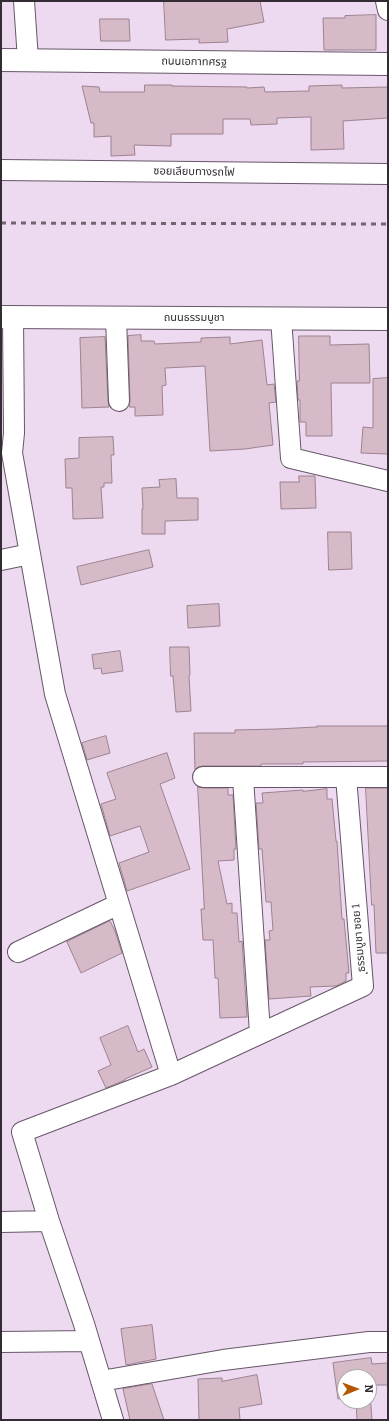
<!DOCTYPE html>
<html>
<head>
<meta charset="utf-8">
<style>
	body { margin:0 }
	#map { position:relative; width:389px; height:1421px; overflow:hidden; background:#edd9f0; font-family:Bitter,serif }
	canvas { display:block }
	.frame { position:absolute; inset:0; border:2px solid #332c34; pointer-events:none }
	.north { position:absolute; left:337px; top:1369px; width:40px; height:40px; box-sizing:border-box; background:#fff; border:1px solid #adabae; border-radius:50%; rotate:89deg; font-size:11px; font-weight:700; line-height:16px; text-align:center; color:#332c34 }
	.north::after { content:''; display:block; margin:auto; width:14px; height:18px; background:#b45800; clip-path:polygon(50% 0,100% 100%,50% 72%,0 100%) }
</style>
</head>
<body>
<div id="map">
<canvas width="389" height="1421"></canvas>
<div class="frame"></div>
<div class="north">N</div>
</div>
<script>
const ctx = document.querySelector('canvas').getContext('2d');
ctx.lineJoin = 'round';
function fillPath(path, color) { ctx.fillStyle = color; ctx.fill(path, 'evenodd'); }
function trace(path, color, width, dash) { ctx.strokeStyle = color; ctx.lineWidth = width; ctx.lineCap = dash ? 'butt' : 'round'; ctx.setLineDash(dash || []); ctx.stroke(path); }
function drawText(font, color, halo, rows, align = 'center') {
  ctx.font = font + ' Bitter,"Noto Sans Thai",serif'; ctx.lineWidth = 3; ctx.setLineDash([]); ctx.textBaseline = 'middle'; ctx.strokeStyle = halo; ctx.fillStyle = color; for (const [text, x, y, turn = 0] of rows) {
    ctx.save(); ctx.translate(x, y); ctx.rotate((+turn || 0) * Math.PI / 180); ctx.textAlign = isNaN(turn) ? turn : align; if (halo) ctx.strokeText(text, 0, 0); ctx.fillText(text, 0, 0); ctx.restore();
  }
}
const building = new Path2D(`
	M164 1H260L264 22 227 29 228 42 199 43V39L166 40Z
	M376 15V50H324L323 18H345V16Z
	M100 19H129L130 41H101Z
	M145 85H172V86L247 87V88L264 87 265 92 309 91V86L342 85V88L388 87V118L343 121 344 149 311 150V117H309L277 118V124L251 125 250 119H223V134H171V146L134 145 135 155 111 156V136L94 137V123H91L82 86 99 87 100 92H144Z
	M141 335V341H154L155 344 201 342V338L230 337V344L262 340 267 385 274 384 276 402 269 403 273 445 245 449 210 451 205 366 165 368 166 385 162 386 163 415 135 416V407H129L130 401 128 336Z
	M299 336H330V345L369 344 370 383H331L332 436H306V422H300V400H298L297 381H299Z
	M105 337 108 401 109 407 82 408 80 338Z
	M388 378V454L361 453 363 427 373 428V379Z
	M113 437 114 455H111L112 483H104V487H101L103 518 73 519 72 488H66L65 459 79 458V438Z
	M299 476H315L316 508 281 509 280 482H299Z
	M176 479 177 498H198V520L165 521V534H142V509H143L142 488 160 487 159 480Z
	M328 532H351L352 569 329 570Z
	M149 550 153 567 81 585 77 567Z
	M219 604 220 626 188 628 187 606Z
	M170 647H189L190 675 189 676 191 711 176 712 173 676H171Z
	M120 651 123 671 102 674 101 668 94 669 92 655Z
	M317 726H388V761L303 762V764H261V766H203L198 767 195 770 194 733H235V730L276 729 317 727Z
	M106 736 110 753 87 760 82 743Z
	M167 753 175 778 160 784 190 869 127 891 119 863 149 852 140 826 110 836 101 804 116 799 107 773Z
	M198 787 203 788H228V795H233L236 849H234V860L218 861 227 904 232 903V913H237L239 942 242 941 247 1017 220 1018 218 978H215L213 940H203L201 909H204Z
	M366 788H388V953H376L374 905H372Z
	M327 789V799H332L336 841H337L342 919H344L349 973H346V981L336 986 310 987 311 996 269 999 265 940H270L269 931 273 930 271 902H266L262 849H259L256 803H263L262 793 303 790V791Z
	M110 921 115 931 122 953 81 973 67 942Z
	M128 1026 138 1052 144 1049 152 1067 125 1079V1080L106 1088 98 1071 111 1065 100 1038Z
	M152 1325 156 1359 126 1365 121 1329Z
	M371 1358 372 1364 388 1363V1385H375L376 1393 370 1394 372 1420H357L356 1401H369V1377H345V1398L338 1399 333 1363Z
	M257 1375 262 1404 239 1408 240 1420H199L198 1379 222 1378V1381Z
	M152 1384 164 1420H130L123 1389Z`);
fillPath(building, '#d6bac7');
trace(building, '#9d828f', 1);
const minor = new Path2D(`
	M24 1 28 60
	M386 1 388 10
	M1 170 388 174
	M13 317 14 433 12 453 55 694 171 1075 22 1132 49 1221 84 1324 113 1420
	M116 318 119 401
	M281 318 291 458 388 481
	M1 560 30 554
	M203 777H388
	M243 778 260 1033
	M18 952 119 904
	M171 1075 363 986 346 777
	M1 1222 49 1221
	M1 1342 89 1341
	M101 1381 223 1360 369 1342H388`);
const major = new Path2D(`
	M1 60 388 64
	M1 317 388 319`);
trace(minor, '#675669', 22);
trace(major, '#675669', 24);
trace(minor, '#fff', 20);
trace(major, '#fff', 22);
trace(new Path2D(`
	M1 223 388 224`), '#716572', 3, [5, 5]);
drawText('11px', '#332c34', '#fff', [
	["ถนนเอกาทศรฐ",194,62,1],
	["ซอยเลียบทางรถไฟ",194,172,1],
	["ถนนธรรมบูชา",194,318],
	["ุธรรมบูชา ซอย 1",359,938,-95]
]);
</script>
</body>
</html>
